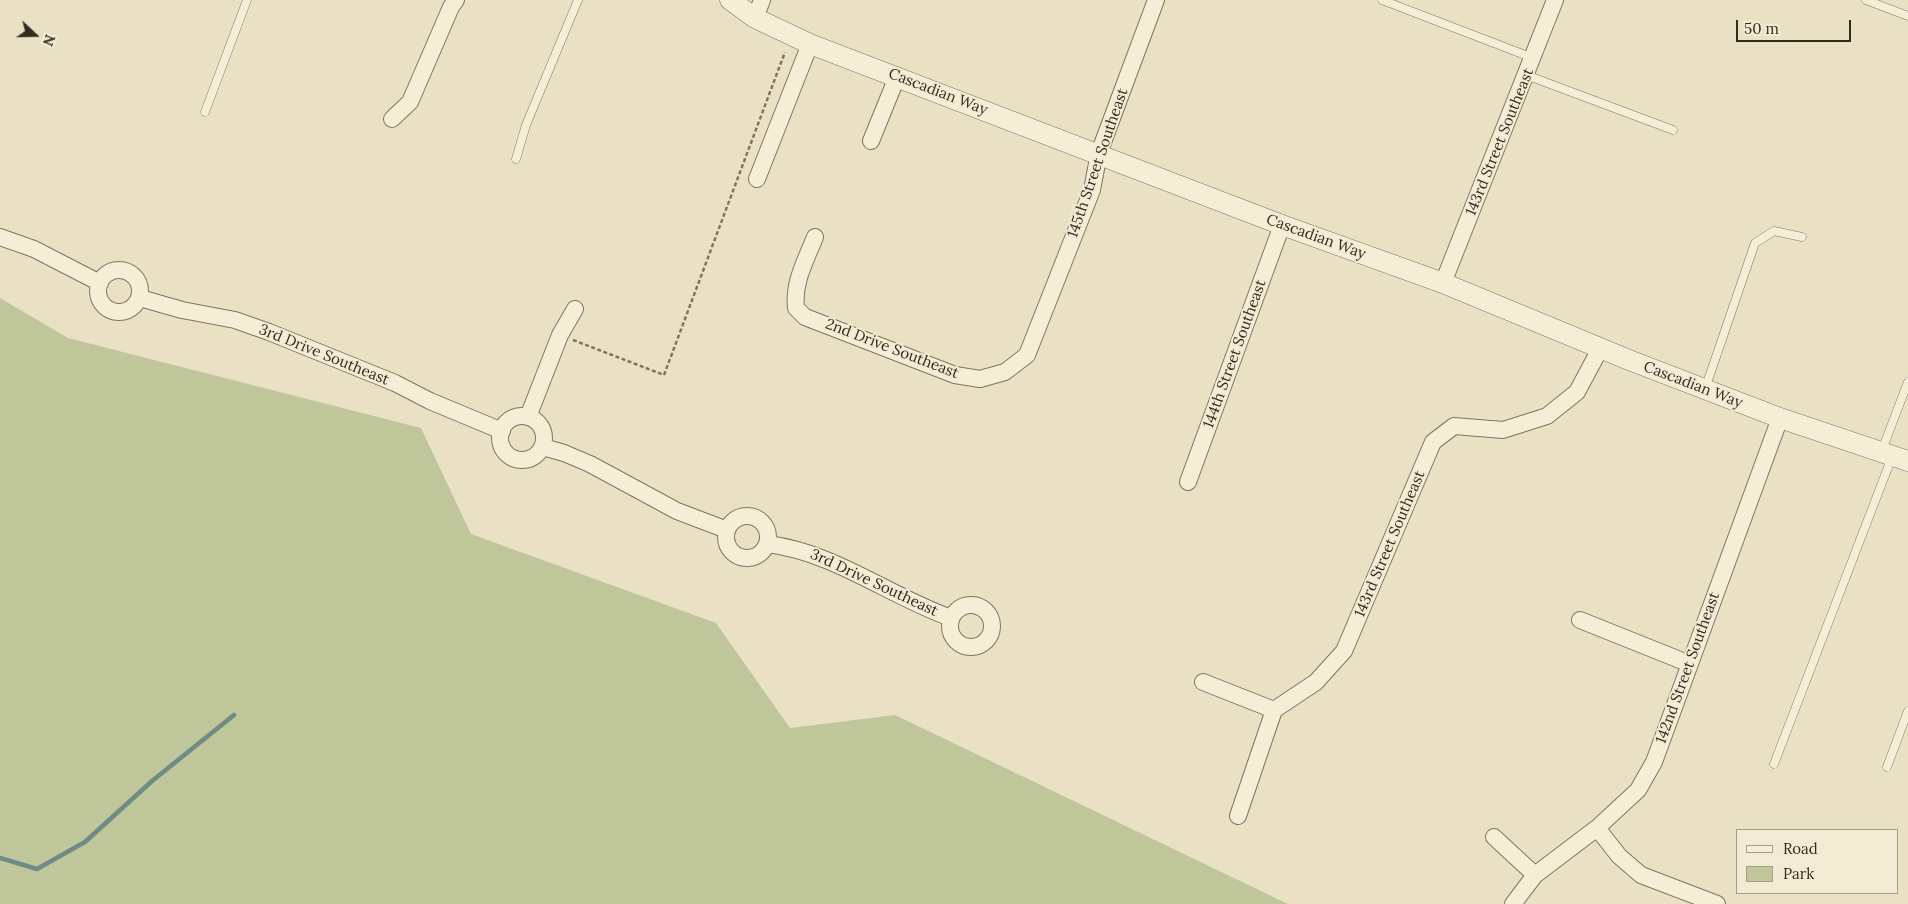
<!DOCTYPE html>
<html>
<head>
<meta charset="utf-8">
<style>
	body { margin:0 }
	#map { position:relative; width:1908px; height:904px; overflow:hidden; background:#eae1c5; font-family:Lora,serif }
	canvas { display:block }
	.legend { position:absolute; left:1736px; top:829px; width:162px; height:65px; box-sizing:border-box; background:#f2ebd4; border:1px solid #a69e8c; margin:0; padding:6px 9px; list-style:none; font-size:15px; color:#342b1f }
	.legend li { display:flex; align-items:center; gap:10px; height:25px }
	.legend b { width:25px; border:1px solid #a69e8c }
	.north { position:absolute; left:10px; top:10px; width:50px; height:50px; -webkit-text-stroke:4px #f2ebd4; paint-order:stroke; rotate:111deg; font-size:14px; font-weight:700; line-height:20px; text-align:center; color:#342b1f }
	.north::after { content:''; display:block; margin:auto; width:18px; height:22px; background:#342b1f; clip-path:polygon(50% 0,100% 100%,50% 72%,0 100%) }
	.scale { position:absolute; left:1736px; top:20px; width:115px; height:22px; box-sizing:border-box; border:2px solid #342b1f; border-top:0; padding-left:6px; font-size:15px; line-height:18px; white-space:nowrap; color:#342b1f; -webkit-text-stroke:4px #f2ebd4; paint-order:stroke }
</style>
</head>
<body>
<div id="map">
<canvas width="1908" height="904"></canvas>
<ul class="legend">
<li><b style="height:6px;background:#f5eed7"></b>Road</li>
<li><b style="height:14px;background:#bfc79a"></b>Park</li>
</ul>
<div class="north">N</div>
<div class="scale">50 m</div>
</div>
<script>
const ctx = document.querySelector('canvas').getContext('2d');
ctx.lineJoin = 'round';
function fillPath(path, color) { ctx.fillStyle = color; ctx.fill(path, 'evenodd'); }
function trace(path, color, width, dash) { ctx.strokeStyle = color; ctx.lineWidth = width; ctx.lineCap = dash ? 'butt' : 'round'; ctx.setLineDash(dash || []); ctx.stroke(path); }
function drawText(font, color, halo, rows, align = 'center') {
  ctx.font = font + ' Lora,serif'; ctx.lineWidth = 4; ctx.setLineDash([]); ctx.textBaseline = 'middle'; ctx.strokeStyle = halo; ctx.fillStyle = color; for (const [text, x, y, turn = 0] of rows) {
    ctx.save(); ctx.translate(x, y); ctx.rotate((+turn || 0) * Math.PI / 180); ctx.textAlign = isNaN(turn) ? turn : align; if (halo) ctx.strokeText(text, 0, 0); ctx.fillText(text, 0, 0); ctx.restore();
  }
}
fillPath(new Path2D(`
	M0 298 68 338 421 428 471 534 716 623 790 728 895 715 1288 904H0Z`), '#bfc79a');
trace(new Path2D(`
	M0 858 37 869 85 842 152 781 234 715`), '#6e8b85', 4.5);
const service = new Path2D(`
	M1382 0 1533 58
	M1866 0 1908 16
	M1526 75 1673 130
	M205 112 247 0
	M516 159 526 125 578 0
	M1705 389 1755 243 1774 231 1802 237
	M1882 450 1908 382
	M1774 764 1892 457
	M1887 767 1908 711`);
const minor = new Path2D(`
	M755 18 762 0
	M392 119 410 102 451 7 456 0
	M871 141 897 77
	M757 179 810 44
	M0 237 34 249 100 283
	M815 237C806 260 793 282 796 308L805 317 955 375 980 379 1005 372 1027 355 1092 190 1099 153 1156 0
	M98 291a21 21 0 1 1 42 0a21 21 0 1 1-42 0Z
	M1443 283 1555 0
	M140 298 182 310 235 320 269 332 395 383 430 401 502 431
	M500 438a22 22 0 1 1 44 0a22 22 0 1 1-44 0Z
	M528 417 560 335 575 309
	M543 447 564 453 590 464 677 511 727 530
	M1188 482 1282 225
	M726 537a21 21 0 1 1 42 0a21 21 0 1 1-42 0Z
	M768 544C836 553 887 595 951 618
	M950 626a21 21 0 1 1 42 0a21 21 0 1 1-42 0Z
	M1580 620 1690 664
	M1203 682 1274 710
	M1238 816 1274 710 1316 682 1344 651 1433 442 1454 426 1503 430 1547 416 1577 392 1600 349
	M1597 828 1619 856 1641 875 1717 904
	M1494 837 1535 875
	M1513 904 1535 875 1597 828 1638 790 1654 762 1780 418`);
const tertiary = new Path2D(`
	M730 0 755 18 810 44 1282 225 1443 283 1629 360 1780 418 1908 461`);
trace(service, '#83735d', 9);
trace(minor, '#83735d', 18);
trace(tertiary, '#83735d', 21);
trace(new Path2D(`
	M573 340 664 375 785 52`), '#83735d', 2.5, [4, 2.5]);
trace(service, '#f5eed7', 8);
trace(minor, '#f5eed7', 16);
trace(tertiary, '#f5eed7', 20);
drawText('15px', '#342b1f', '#f2ebd4', [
	["Cascadian Way",938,92,21],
	["143rd Street Southeast",1500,142,-68],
	["145th Street Southeast",1098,163,-71],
	["Cascadian Way",1316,237,20],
	["2nd Drive Southeast",892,349,21],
	["144th Street Southeast",1235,354,-70],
	["3rd Drive Southeast",324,355,22],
	["Cascadian Way",1693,385,21],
	["143rd Street Southeast",1390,544,-67],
	["3rd Drive Southeast",874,583,25],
	["142nd Street Southeast",1688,668,-70]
]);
</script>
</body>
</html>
